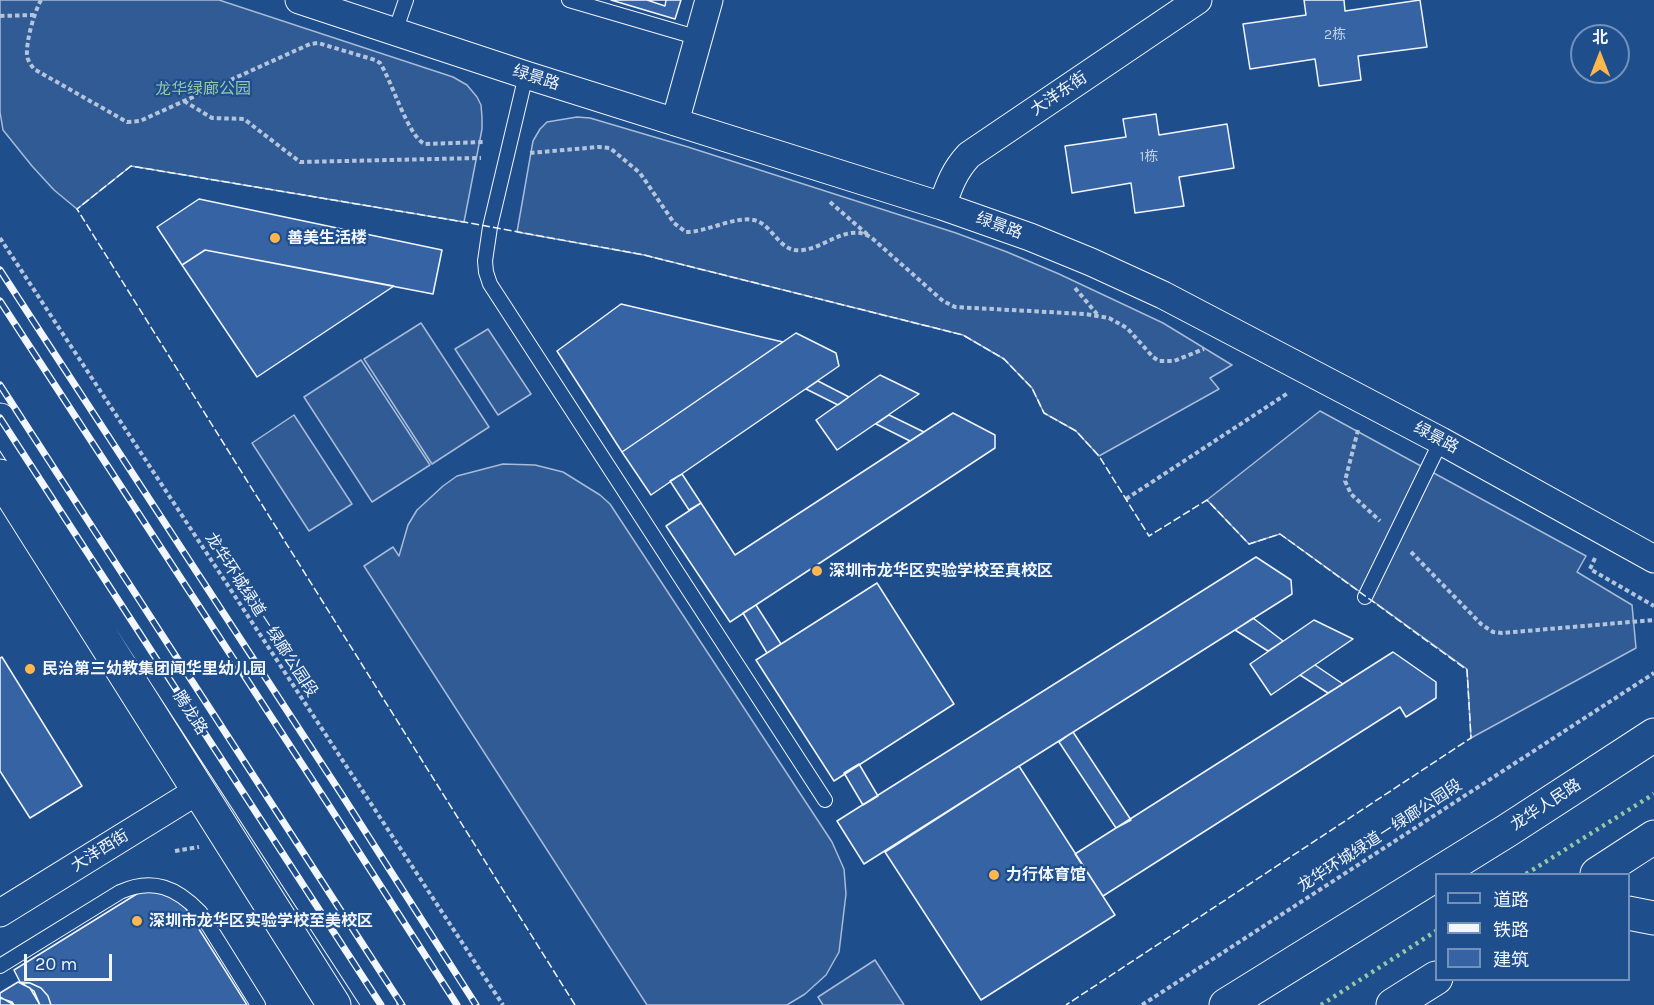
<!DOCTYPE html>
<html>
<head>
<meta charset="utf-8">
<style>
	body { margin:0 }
	#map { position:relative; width:1654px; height:1005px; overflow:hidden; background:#1f4e8c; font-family:Karla,"Noto Sans SC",sans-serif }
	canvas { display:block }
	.legend { position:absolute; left:1435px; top:873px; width:195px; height:108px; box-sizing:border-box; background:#1f4e8c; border:2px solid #7391ba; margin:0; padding:8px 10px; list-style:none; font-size:18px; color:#f2f6ff }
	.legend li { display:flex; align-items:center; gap:12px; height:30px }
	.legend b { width:30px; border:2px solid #7391ba }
	.north { position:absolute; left:1570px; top:24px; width:60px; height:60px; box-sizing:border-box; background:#1f4e8c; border:2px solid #7391ba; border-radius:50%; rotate:0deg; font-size:16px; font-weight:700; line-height:24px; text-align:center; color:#f2f6ff }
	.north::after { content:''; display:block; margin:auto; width:21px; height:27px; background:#ffb74d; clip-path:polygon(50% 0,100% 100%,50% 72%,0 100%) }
	.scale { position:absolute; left:24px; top:954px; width:88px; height:27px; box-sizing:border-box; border:3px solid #f2f6ff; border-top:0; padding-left:8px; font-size:18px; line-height:21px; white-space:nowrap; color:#f2f6ff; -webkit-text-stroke:4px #1f4e8c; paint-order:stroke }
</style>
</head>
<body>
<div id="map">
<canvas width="1654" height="1005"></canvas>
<ul class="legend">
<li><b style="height:8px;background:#1f4e8c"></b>道路</li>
<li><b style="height:8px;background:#f2f6ff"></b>铁路</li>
<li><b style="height:16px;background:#3563a3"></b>建筑</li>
</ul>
<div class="north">北</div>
<div class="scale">20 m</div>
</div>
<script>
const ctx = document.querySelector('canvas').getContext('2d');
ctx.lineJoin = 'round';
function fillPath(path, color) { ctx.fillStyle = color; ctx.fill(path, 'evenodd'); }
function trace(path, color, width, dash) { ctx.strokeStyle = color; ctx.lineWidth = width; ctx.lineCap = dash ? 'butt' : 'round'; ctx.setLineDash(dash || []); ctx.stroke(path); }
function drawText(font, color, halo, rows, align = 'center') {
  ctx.font = font + ' Karla,"Noto Sans SC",sans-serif'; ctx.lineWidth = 4.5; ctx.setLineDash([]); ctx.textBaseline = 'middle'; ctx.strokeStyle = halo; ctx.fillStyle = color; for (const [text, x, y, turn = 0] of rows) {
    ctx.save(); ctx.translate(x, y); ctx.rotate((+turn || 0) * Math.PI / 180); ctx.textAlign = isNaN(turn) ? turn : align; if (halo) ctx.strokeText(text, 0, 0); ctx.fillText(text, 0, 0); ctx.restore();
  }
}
const built = new Path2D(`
	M0 0H219L453 77 467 85 477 97 481 105 482 117V129L464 222 131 166 77 209 54 190 32 166 3 130 0 112Z
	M577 117 590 118 688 147 956 233 1007 252 1059 274 1163 323 1232 365 1210 378 1219 389 1099 456 1076 431 1044 413 1032 388 1004 359 963 335 644 255 517 232 533 141 540 129 547 122Z
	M421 323 489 427 432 464 364 359Z
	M488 329 531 394 498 415 455 349Z
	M361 360 430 465 372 502 304 397Z
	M1320 411 1586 556 1577 572 1632 605 1636 648 1471 738 1467 669 1280 534 1249 544 1207 500Z
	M294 415 352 504 309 531 252 443Z
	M503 464 535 465 563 472 600 495 610 504 832 842 844 869 846 894 839 952 826 975 805 994 787 1005H647L364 566 393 547 399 556 408 525 417 510 443 486 457 476Z
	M875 960 904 1005H823L818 997Z`);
fillPath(built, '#305b95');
trace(built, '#a8bbd7', 1.5);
const building = new Path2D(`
	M611 0H681L675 19Z
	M647 0H666L665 6Z
	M1304 0H1344L1345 11 1420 0 1427 47 1358 56 1361 80 1319 86 1315 59 1250 69 1243 24 1306 15Z
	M1156 114 1159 135 1227 124 1234 168 1179 177 1184 206 1135 213 1131 183 1072 193 1065 146 1126 137 1123 119Z
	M199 199 442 250 433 294 205 250 182 265 157 227Z
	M205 250 394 286 257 377 182 265Z
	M621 304 783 342 622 452 557 351Z
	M796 333 836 353 839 366 651 495 622 452Z
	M880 375 919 394 837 450 816 420Z
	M818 381 849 397 838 405 806 389Z
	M953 413 995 435V448L730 622 666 526 701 503 735 555Z
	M889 415 924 432 910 441 876 424Z
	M682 474 701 503 689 510 670 481Z
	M1256 557 1291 580 1292 594 864 864 837 821Z
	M877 583 954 704 834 781 756 660Z
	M756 605 781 644 767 653 743 613Z
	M1253 618 1283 641 1268 651 1235 630Z
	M1314 620 1353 639 1271 695 1250 664Z
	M1393 652 1436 682V698L1406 717 1400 707 1103 896 1075 854Z
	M2 657 82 786 30 818 0 771V658Z
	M1315 665 1343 684 1328 693 1300 675Z
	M1073 732 1131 820 1116 828 1059 742Z
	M859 764 878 796 863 805 844 773Z
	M1019 766 1115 915 981 1000 885 852Z
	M148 887 178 896 247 1005H51L48 996 41 988 30 983 20 982 14 970Z
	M18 982 30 988 40 1005H14L0 997V993Z
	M22 983H30L41 988 48 996 51 1005H40L34 991Z
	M0 998 12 1002 14 1005H0Z`);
fillPath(building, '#3563a3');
trace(building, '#f2f6ff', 1.5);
const lane = new Path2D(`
	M569 0 699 38
	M395 32 406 0
	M526 75 490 227 485 261 486 272 490 284 825 800
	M1365 597 1441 441
	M0 966 120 892C153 877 177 888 200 912L258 1005`);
const street = new Path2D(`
	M299 0 526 75 942 206 1030 237 1091 262 1163 295 1441 441 1654 559
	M675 122 709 0
	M942 206C949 186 954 171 969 155L1198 0
	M0 913 199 790`);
const secondary = new Path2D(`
	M0 420 380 1005
	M0 476 334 1005
	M1628 913 1654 918`);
const primary = new Path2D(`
	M1597 874 1654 837
	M1226 1005 1508 830 1654 735
	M1393 1005 1436 978`);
trace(lane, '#f2f6ff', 16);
trace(street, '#f2f6ff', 29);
trace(secondary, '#f2f6ff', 35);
trace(primary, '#f2f6ff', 35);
trace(new Path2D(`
	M41 0C34 13 26 41 27 56 28 61 31 65 34 69L127 122 140 121 310 44 318 43 375 60 380 63C392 81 408 137 425 144L484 142
	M0 16 34 15
	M184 101 212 118 244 119 300 162 481 158
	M530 153 598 147 610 148 640 173 674 223 686 232C707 232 735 216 754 220 774 225 779 254 803 250 827 247 850 221 873 239L943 301 955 307 1085 314 1109 318 1127 328 1153 357 1159 361H1174L1204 349
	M830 202 868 235
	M0 238 503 1005
	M1075 288 1097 314
	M1358 430 1345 481 1351 494 1380 521
	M1126 499 1288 393
	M1411 552 1481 624 1493 632 1502 633 1654 620
	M1595 558 1590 569 1654 606
	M175 851 199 847
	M1142 1005 1654 673`), '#b3c4dc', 4, [4.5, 3]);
trace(lane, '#1f4e8c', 14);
trace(street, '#1f4e8c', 27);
trace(secondary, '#1f4e8c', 33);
trace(primary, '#1f4e8c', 33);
const rail = new Path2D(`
	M0 270 342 795 476 1005
	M0 301 326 801 457 1005
	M0 385 402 1005
	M0 418 381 1005`);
trace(rail, '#f2f6ff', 7);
trace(rail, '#1f4e8c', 4.5, [14]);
trace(new Path2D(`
	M1526 874 1654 794
	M1321 1005 1436 931`), '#97c8a6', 4.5, [3, 4.5]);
trace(new Path2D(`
	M575 1005 77 209 131 166 464 222 644 255 963 335 1004 359 1032 388 1044 413 1076 431 1099 456 1149 536 1207 500 1249 544 1280 534 1467 670 1471 738 1066 1005`), '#f2f6ff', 1.5, [8, 3]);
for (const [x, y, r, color] of [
	[275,238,6,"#ffb74d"],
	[817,571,6,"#ffb74d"],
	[30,669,6,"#ffb74d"],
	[994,875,6,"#ffb74d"],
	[137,921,6,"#ffb74d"]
]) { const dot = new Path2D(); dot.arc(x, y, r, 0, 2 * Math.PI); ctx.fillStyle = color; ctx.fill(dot); trace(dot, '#1f4e8c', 2); }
drawText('14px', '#c3d1e8', null, [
	["2栋",1335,35],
	["1栋",1149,157]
]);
drawText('16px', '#f2f6ff', '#1f4e8c', [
	["绿景路",536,78,18],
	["大洋东街",1059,94,-34],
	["绿景路",999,226,20],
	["绿景路",1436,438,28],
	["龙华环城绿道－绿廊公园段",261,615,57],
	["腾龙路",190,713,57],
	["龙华人民路",1546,805,-33],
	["龙华环城绿道－绿廊公园段",1380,836,-33],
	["大洋西街",100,851,-32]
]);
drawText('16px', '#97c8a6', '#1f4e8c', [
	["龙华绿廊公园",203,89]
]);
drawText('bold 16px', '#f2f6ff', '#1f4e8c', [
	["善美生活楼",287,238],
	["深圳市龙华区实验学校至真校区",829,571],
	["民治第三幼教集团闻华里幼儿园",42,669],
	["力行体育馆",1006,875],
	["深圳市龙华区实验学校至美校区",149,921]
], 'left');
</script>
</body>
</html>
